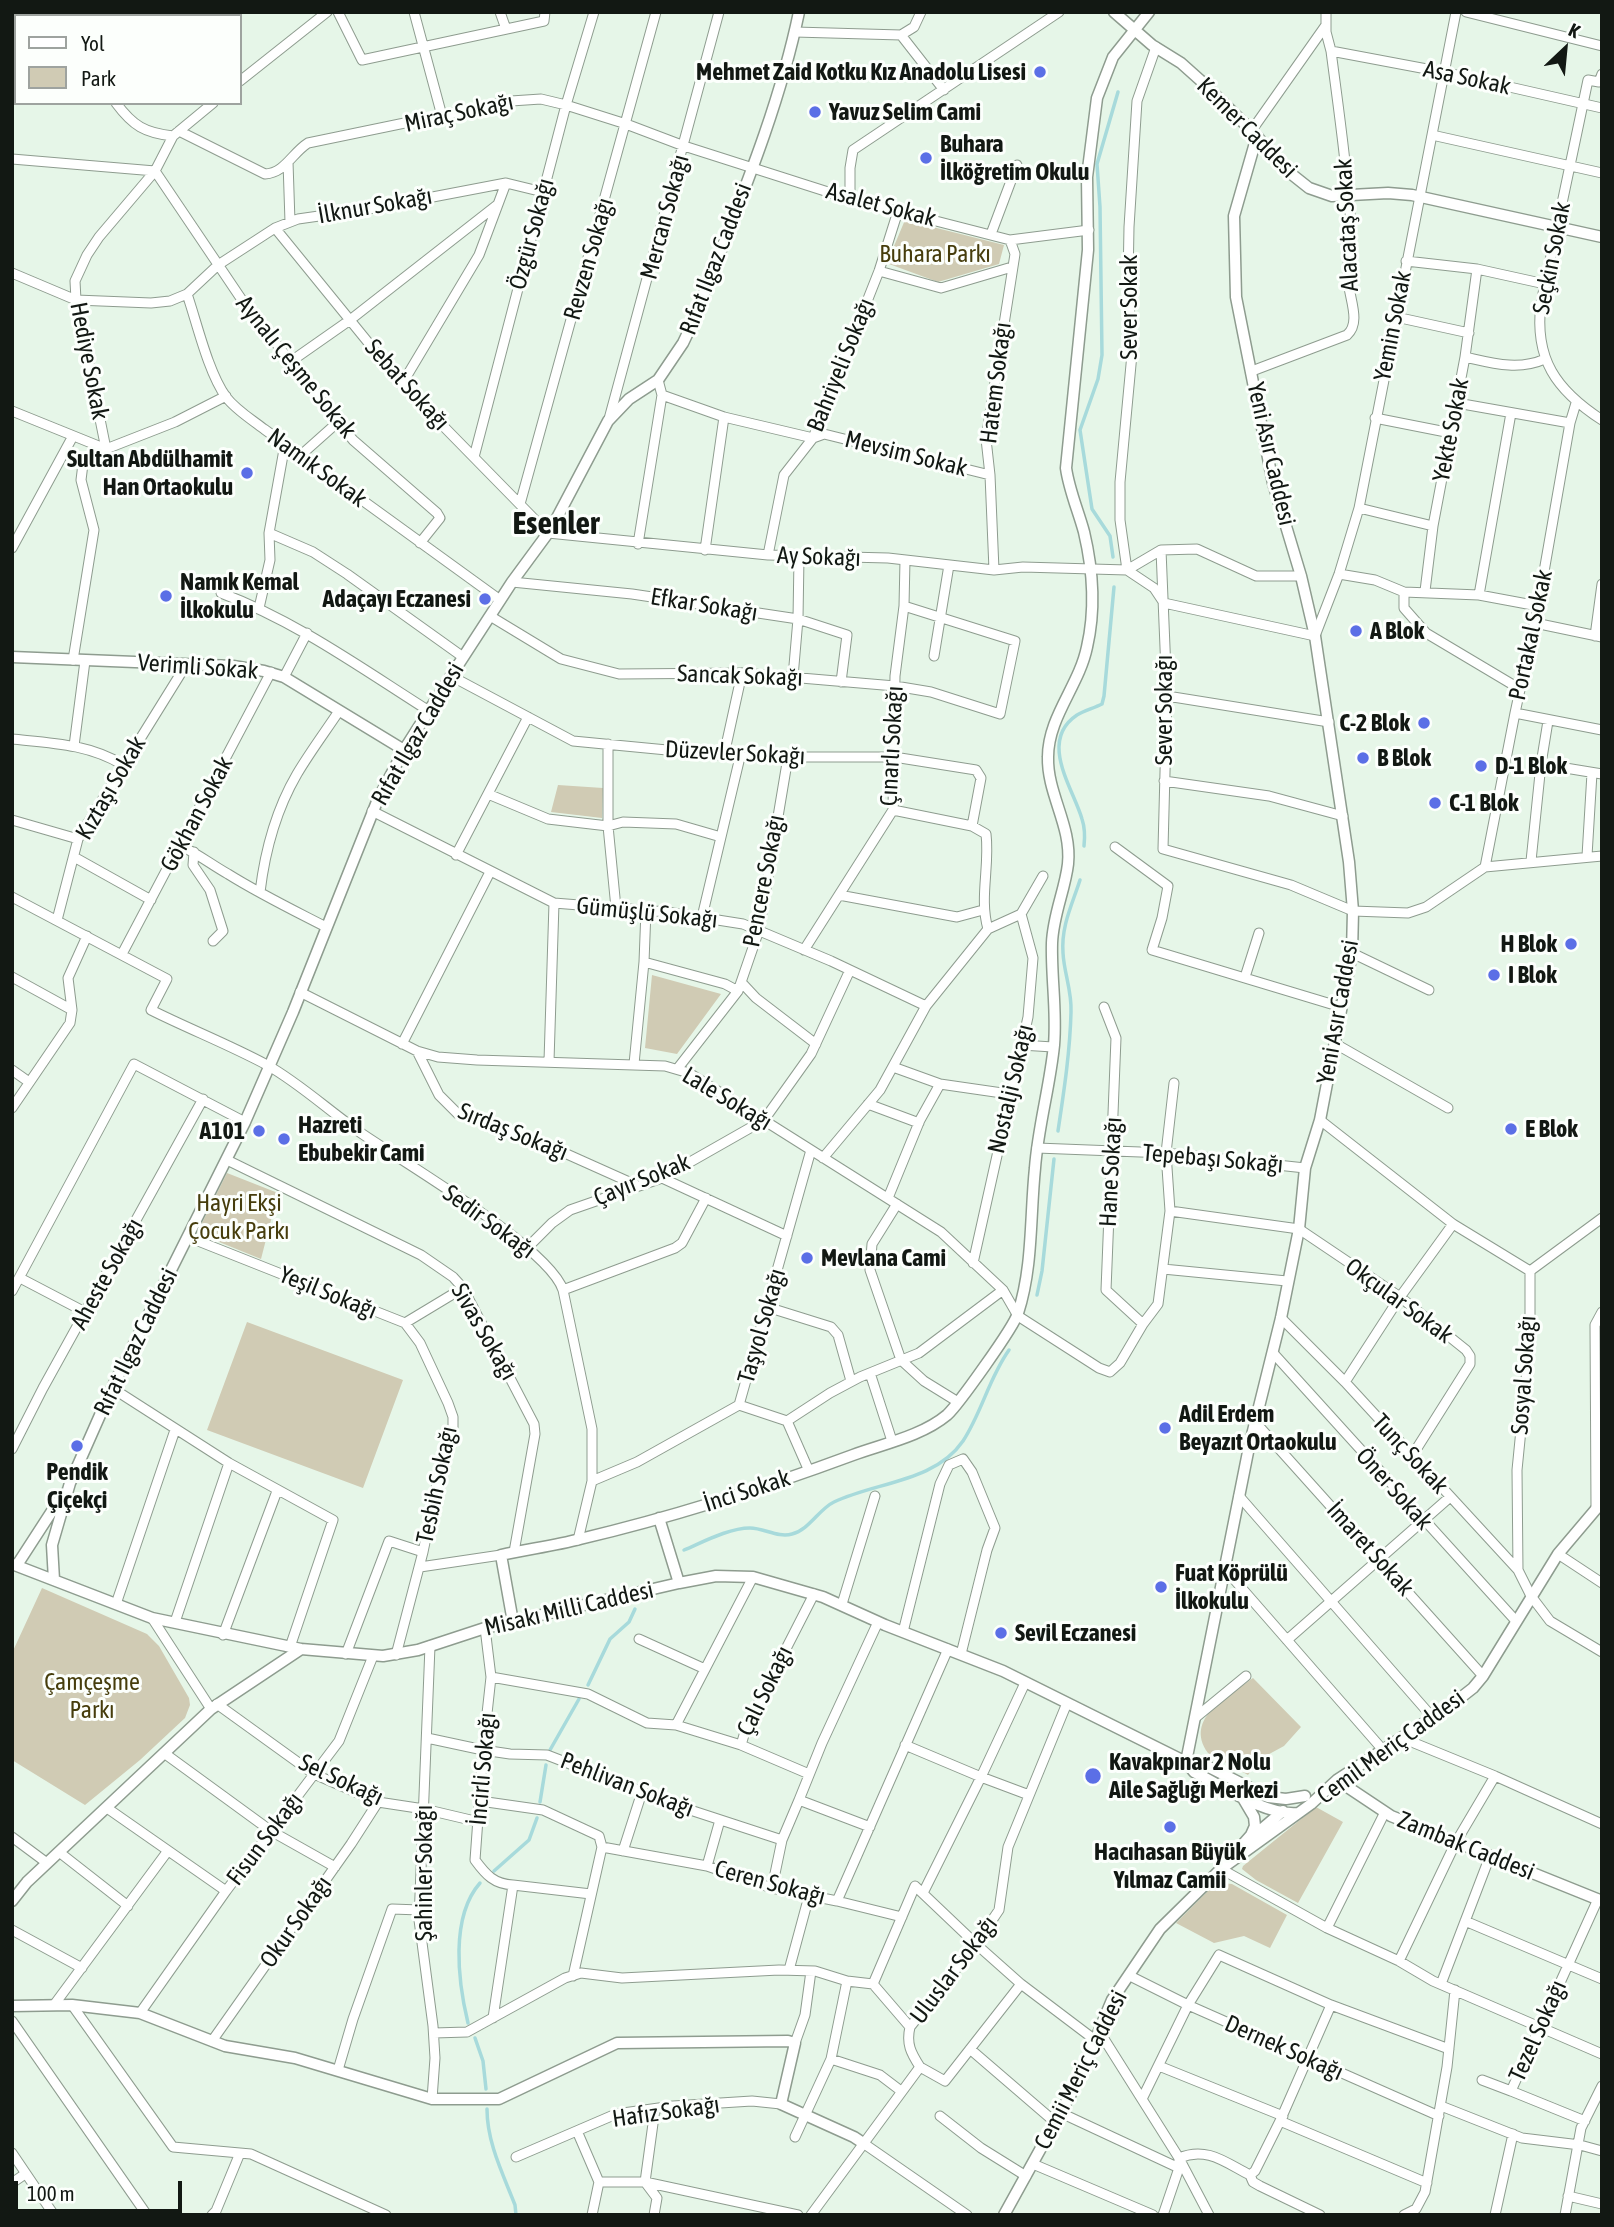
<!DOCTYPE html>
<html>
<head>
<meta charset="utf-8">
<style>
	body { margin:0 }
	#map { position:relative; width:1614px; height:2227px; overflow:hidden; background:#e6f6e8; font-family:"Asap Condensed",sans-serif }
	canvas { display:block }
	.frame { position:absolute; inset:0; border:14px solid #121813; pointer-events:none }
	.legend { position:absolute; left:14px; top:14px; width:228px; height:91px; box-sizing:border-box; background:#fcfffc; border:2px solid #9ea39f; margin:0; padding:9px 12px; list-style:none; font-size:21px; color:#121813 }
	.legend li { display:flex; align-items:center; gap:14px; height:35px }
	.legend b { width:35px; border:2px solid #9ea39f }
	.north { position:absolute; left:1530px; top:14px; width:70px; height:70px; -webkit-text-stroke:5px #fcfffc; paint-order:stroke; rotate:26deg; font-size:19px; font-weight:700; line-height:28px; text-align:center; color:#121813 }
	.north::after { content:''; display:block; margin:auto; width:24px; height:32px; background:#121813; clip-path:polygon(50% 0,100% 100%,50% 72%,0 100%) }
	.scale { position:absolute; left:14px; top:2181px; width:168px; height:32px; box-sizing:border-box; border:4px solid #121813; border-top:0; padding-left:9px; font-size:21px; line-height:24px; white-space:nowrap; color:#121813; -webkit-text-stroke:5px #fcfffc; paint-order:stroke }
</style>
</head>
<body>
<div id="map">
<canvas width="1614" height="2227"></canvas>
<div class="frame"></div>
<ul class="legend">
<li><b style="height:9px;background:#fff"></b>Yol</li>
<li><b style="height:19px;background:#d0cbb4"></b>Park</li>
</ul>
<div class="north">K</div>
<div class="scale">100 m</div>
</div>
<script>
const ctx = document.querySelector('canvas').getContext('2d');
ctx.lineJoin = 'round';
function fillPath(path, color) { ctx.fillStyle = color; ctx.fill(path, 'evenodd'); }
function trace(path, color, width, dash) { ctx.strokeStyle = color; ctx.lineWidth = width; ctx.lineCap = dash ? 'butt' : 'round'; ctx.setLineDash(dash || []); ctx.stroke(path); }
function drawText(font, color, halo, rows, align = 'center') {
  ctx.font = font + ' "Asap Condensed",sans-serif'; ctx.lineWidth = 6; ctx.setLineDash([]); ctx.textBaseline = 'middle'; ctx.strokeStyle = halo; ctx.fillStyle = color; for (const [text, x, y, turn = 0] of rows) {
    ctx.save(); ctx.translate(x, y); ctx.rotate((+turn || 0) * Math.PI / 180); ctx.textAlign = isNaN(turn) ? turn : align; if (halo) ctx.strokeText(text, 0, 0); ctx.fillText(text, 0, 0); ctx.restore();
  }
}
fillPath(new Path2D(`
	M905 220 1004 245 999 264 938 282 889 264V258Z
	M558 785 603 788 602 818 551 812Z
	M652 975 721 994 677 1054 645 1048Z
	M227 1173 278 1193 261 1259 197 1233Z
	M247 1322 403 1380 363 1488 207 1430Z
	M42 1588 147 1634 159 1646 189 1698 190 1705 185 1718 140 1760 85 1805 12 1760V1653Z
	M1253 1678 1301 1727 1284 1746 1260 1759 1248 1775 1208 1753C1183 1718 1230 1695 1253 1678Z
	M1316 1807 1343 1822 1298 1903 1256 1880 1242 1869 1243 1866Z
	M1222 1883 1232 1884 1287 1915 1270 1948 1244 1936 1214 1943 1176 1923 1213 1886Z`), '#d0cbb4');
trace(new Path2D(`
	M1113 557 1110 536 1092 509 1080 430 1098 379 1102 355 1100 207 1097 164 1118 92
	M1084 846C1085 837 1085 828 1082 819 1073 788 1038 741 1077 715 1084 711 1094 708 1102 704L1104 696 1114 587
	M1058 1131C1064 1091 1070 1052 1071 1012 1072 991 1064 973 1063 953 1061 926 1072 905 1080 880
	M1037 1295 1042 1271 1054 1159
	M684 1550C703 1542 729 1528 750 1528 764 1528 778 1538 792 1534 809 1530 819 1509 834 1502 876 1482 935 1482 963 1441 982 1412 989 1378 1009 1350
	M588 1685 610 1639 629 1622 635 1609
	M550 1750 579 1699
	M540 1802 546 1765
	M494 1871 529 1840 537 1818
	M468 2023C458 1982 450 1917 480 1883
	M475 2038 483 2061 486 2089
	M487 2109C487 2143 503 2174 515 2205L516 2215`), '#a7dadb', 3.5);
const minor = new Path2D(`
	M54 12 56 16
	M186 12 189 16
	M338 12 362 60 544 21 545 12
	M414 12 442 116
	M500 12 506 29
	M1466 12 1602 46
	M92 16 97 12
	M206 16 211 12
	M795 32 901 35 914 27 921 12
	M901 35 944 90
	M1331 51 1448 73 1602 108
	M1602 74 1599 82 1588 80 1541 303C1534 359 1556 390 1602 420
	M240 81 327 12
	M12 96H16
	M116 103C133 126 145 133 173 136
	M1252 130 1326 25
	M179 131 265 174C285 173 292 153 308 143L511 101 541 99 566 105 626 124 684 146 850 199 1010 240 1089 230
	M1432 135 1602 173
	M12 159 155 171
	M288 162 290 222
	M155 171 244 303 353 440 437 513 440 518 420 543
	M850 199V168L853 150 1059 12
	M275 228 402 384 548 533 768 555 888 558 994 570 1023 567 1127 570
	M991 234 1017 165
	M1406 261 1477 269 1545 284
	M879 271 941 288 1012 267
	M12 273 76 300 151 303 170 301 187 294 218 265 275 228 298 219 375 208 506 183 543 192
	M187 294C197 323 208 372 226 397 236 410 251 419 264 429L500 600
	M1396 317 1469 333
	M1465 357C1492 363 1518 371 1545 359
	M290 362 350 320 497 205
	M1252 371 1347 335C1362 322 1348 296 1348 278 1347 257 1352 235 1350 213 1346 159 1338 105 1331 51L1326 32V12
	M402 384 479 255 506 183
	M662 395 724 417 813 438 824 434 990 475
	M1457 403 1570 423
	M12 411 106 449
	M1375 418 1451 433
	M609 419 719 12
	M106 449 76 300 75 281 87 255 99 237 155 171 173 136 213 103
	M301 455 338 422
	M474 457 566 105 594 12
	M520 504 656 12
	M1359 508 1433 526
	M269 533 313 552 347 574 463 657
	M638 544 662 395 658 380
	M12 548 73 436
	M705 550 724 417
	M1161 550 1167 696 1163 849 1291 885 1353 911 1408 913 1426 907 1485 867 1602 856
	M768 555 784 475 813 438 817 428 879 271 898 211
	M994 570 990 475 986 439 1015 254 1010 240
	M1127 570 1154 588 1164 603 1315 636 1339 574 1359 508 1456 12
	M1127 570 1120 520V482L1132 354 1128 281 1129 227 1137 101 1156 47
	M1127 570 1161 550 1197 549 1256 576H1301
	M1339 574 1375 580 1404 592 1479 595 1538 606
	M512 582 632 594 798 619 847 635 841 682
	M1425 591 1433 526 1465 357 1477 269
	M1404 592V608L1426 633 1520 689
	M221 593C296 621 361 668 429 711
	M1479 595 1511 413
	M259 608 270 560 269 533 285 444
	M490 616 561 659 619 674 742 673 895 686 931 692 1000 714 1015 641 904 606
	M1535 623 1602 637
	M1595 636 1602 584
	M934 656 949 565
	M73 660 94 530 81 480 83 464 106 449 175 422 226 396
	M451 676 573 741 740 757H894L976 770 981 778 972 826
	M284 677 307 633
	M793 677 798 619 799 557
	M1167 696 1329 722
	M1515 713 1602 730
	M12 739C51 743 89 744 123 765
	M608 744V826L616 908
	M74 746 85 661
	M724 755 742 673
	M1541 764 1602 774
	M1164 781 1269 796 1343 816
	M488 794 548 819 608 826 623 822 676 824 721 837
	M893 810 972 826 986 834C990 866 979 898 988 929
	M372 811 554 903 667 912 743 924 831 961 926 1006
	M12 820 78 839
	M181 846C198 854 212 865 228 874 260 894 293 910 326 927
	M1115 847 1168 886 1162 918 1152 950 1341 1007
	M194 852 193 865 210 890 223 931 213 941
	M456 855 528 717
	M1587 856 1592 773
	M74 857 151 900
	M1531 861 1541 764 1548 721
	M1485 867 1515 713 1538 606 1570 423 1576 403
	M260 892C265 851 276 810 297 774 310 752 325 732 339 711
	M839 895 957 917 983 910
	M12 897 167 979 151 1010C189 1029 230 1045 267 1065 299 1083 328 1110 358 1131 401 1161 549 1247 563 1290L592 1429V1481
	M702 917 740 757
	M57 920 78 839 186 665
	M804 950 893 810 895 676 904 606 905 560
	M1352 953 1429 990
	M122 954 271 672
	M644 962 725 984 738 991
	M12 977 72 1010
	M1245 977 1259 933
	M741 982 756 998 816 1044
	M300 992 417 1051 438 1057 477 1060 665 1066 689 1073 941 1232 1003 1290 1018 1316 1099 1368 1110 1372 1120 1363 1143 1324 1158 1304 1170 1211 1299 1229 1400 1297 1466 1350 1470 1356V1364L1412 1456
	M1104 1007 1116 1038 1106 1290 1143 1324
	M1334 1043 1448 1108
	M402 1044 490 872
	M1021 1045 1053 1047
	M417 1051 439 1095 458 1114 531 1138 636 1185
	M549 1061 554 903
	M634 1064 644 962 646 910
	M893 1067 940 1084
	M678 1068 738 991 759 930 788 757
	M12 1070 29 1082
	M868 1104 919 1123
	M12 1108 70 1023 72 1010 68 978 87 936
	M1320 1120 1453 1224 1530 1271
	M1037 1148 1166 1153 1305 1168
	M823 1158 880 1090 926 1006 988 929 1021 914 1043 876
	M227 1160 421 1255 453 1277 463 1288 534 1424 535 1434 514 1552
	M662 1178 787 1236
	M888 1198 920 1120 940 1084 1009 1094
	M897 1204 872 1244 870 1270 901 1360 924 1381 958 1402
	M1170 1211 1166 1153 1174 1083
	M188 1237 405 1323 463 1288
	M527 1248 552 1223 570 1210 662 1178 764 1120 811 1054 850 970
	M973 1263 1028 1017 1033 958 1021 914
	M1163 1269 1287 1281
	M20 1278 85 1312
	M563 1290 675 1248 682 1243 706 1198
	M12 1291 134 1064 245 1122
	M767 1307 831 1327 838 1335 851 1381
	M1281 1318 1345 1382 1518 1570 1531 1596 1550 1621 1602 1652
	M1274 1354 1516 1621
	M870 1373 892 1441
	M1345 1382 1400 1297 1453 1224
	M112 1388 229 1463 333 1520 290 1647
	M739 1405 787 1421 809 1471
	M787 1421 830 1393 860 1377 919 1353 1003 1290
	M1256 1423 1483 1676
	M12 1449 43 1388 203 1099
	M1239 1496 1433 1718
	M1596 1507 1595 1325 1602 1312
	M578 1540 592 1481 637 1462 739 1405 811 1150
	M1558 1554 1602 1583
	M420 1567 501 1555
	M1225 1569 1383 1750
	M1518 1570 1517 1470 1530 1339V1271L1602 1218
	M116 1604 175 1430
	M842 1604 875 1496
	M152 1618 211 1709
	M175 1622 229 1463
	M485 1628 491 1677 483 1750 475 1860C486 1875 494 1884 513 1885
	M903 1632 940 1484 949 1465 963 1459 972 1472 995 1528 987 1550 961 1654
	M223 1635 277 1491
	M639 1639 705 1669
	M1287 1640 1450 1497
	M430 1646 419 1920 433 2026 435 2058 432 2099
	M346 1654 389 1541 423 1552
	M396 1655 423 1552 442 1460 453 1428V1417L448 1403 420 1343 405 1323
	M491 1677 588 1694 647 1723 676 1725 741 1745 809 1774
	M217 1704 314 1774 378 1802 424 1809 479 1822
	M1195 1718 1246 1676
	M676 1725 753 1577
	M427 1738 483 1750 510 1754 547 1755 681 1807 782 1840
	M1402 1738 1495 1776 1602 1824
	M741 1745 747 1725 814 1594
	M905 1745 981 1777 1029 1795
	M164 1753 271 1831 335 1867
	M799 1800 822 1743 878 1622
	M480 1801 543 1810 599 1836 602 1847
	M107 1808 226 1891
	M12 1837 47 1863
	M623 1851 642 1792
	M59 1852 128 1906
	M707 1866 720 1820
	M1221 1869 1327 1928 1399 1961 1433 1981 1602 2054
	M772 1888 782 1840 799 1800 870 1827
	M923 1893 981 1777 1025 1683
	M837 1901 902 1917
	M1465 1921 1602 1979
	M1327 1928 1385 1812
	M12 1930 82 1968
	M1399 1961 1456 1842 1495 1776
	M789 1970 809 1896
	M573 1976 602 1847 707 1866 772 1888 837 1901 948 1649
	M1130 1976 1188 2005 1439 2116
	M847 1981 873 1984 915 1886 976 1944 1021 1984 1095 2040
	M873 1984 910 2027
	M1441 1984 1490 1856
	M54 2005 167 1852
	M72 2005 173 2147 251 2154 386 2215
	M140 2013 226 1891 339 1741 373 1656
	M493 2018 513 1885 591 1894
	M12 2021 147 2215
	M1099 2031 1179 2158 1209 2215
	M434 2033 467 2032 565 1978 581 1973 622 1978 779 1970 815 1971 847 1981 831 2059 795 2137
	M212 2041 351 1844 378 1802
	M795 2043 805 2015 811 1971
	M970 2049 1056 2123
	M831 2059 880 2075 901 2091
	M1159 2066 1283 2116
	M920 2067 945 2081 1021 1984
	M338 2070 353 2019 392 1909 420 1910
	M1482 2080 1511 2091
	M1142 2099 1188 2005 1219 1955 1331 2005 1449 2049
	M1441 2106 1522 2138 1580 2145 1602 2151
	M1061 2113 1179 2168
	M940 2116 981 2148 1026 2176
	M1280 2121 1427 2183
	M1585 2121 1511 2091 1598 1899
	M577 2131 599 2182 592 2215
	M863 2143 967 2215
	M12 2153 54 2215
	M516 2157 616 2114 673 2106 752 2101 781 2104
	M1033 2164 1153 2215
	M1250 2175 1253 2182 1260 2186 1320 2215
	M599 2182H645L798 2215
	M12 2183 25 2174
	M1568 2196 1602 2204
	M212 2215 216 2211 240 2153
	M654 2215 657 2198 645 2182 655 2109
	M811 2215 920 2067C911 2053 906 2044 910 2027L976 1944 999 1910 1008 1847 1067 1703
	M1163 2215 1179 2168V2158C1207 2146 1226 2163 1250 2175L1255 2171 1280 2121 1331 2005
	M1404 2215 1416 2209 1425 2192 1447 2067 1455 1990
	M1495 2215 1513 2134
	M1565 2215 1581 2128 1602 2086`);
const tertiary = new Path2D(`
	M1114 12 1152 45 1181 63 1200 80 1257 136 1280 165 1309 188 1332 196 1388 193 1412 195 1602 237
	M12 657 233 666 264 671 284 677 404 750
	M659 1518 679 1583
	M12 1564 152 1618 301 1649 383 1656 418 1650 485 1628 679 1583 716 1576 753 1577 823 1597 885 1625 1003 1671 1186 1762H1199L1268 1797 1286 1799 1305 1796
	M17 1565 63 1494
	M54 1580 52 1545 70 1483 112 1388 245 1122 293 1012 378 799 404 750 451 676 512 582 551 529 608 421 629 399 658 380 683 343 694 320C732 219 777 118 799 12
	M513 1622 501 1555C527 1549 554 1546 580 1539 673 1517 764 1488 853 1455 883 1444 922 1436 947 1415 958 1405 1014 1327 1018 1313 1033 1267 1030 1216 1035 1168 1038 1127 1050 1086 1054 1045 1057 1011 1051 977 1052 943 1053 915 1065 890 1068 864 1072 826 1047 794 1048 757 1048 717 1079 686 1087 647 1096 608 1093 570 1084 532 1078 510 1069 490 1066 468L1088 250 1087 177 1097 98 1113 57 1149 12
	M1186 1762 1249 1447 1281 1318 1299 1229 1305 1168 1320 1120 1352 953 1353 911 1349 862 1315 636 1301 576 1273 483 1236 297 1234 216 1257 136
	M1186 1762 1194 1772C1222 1786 1266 1816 1298 1813
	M1337 1780 1391 1816 1602 1901
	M1250 1839 1283 1811
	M1221 1869 1311 1804 1337 1780 1450 1706 1473 1688 1483 1676 1558 1554 1602 1502
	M12 1901 27 1882 211 1709 301 1649
	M12 2006 72 2005 140 2013 225 2046 295 2058 432 2099H499L617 2043 788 2041 795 2043 781 2104 854 2137 863 2143
	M1004 2215 1078 2081 1112 2000 1160 1929 1221 1869 1251 1835 1255 1826 1254 1817 1241 1795`);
trace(minor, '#8e9c8f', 11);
trace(tertiary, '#8e9c8f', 13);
trace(minor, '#fff', 9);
trace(tertiary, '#fff', 10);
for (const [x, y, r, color] of [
	[1040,72,7,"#5b6fe6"],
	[815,112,7,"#5b6fe6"],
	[926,158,7,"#5b6fe6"],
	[247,473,7,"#5b6fe6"],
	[166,596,7,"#5b6fe6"],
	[485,599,7,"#5b6fe6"],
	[1356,631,7,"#5b6fe6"],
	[1424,723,7,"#5b6fe6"],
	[1363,758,7,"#5b6fe6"],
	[1481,766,7,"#5b6fe6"],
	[1435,803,7,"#5b6fe6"],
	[1571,944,7,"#5b6fe6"],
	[1494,975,7,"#5b6fe6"],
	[1511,1129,7,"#5b6fe6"],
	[259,1131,7,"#5b6fe6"],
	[284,1139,7,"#5b6fe6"],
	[807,1258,7,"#5b6fe6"],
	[1165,1428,7,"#5b6fe6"],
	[77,1446,7,"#5b6fe6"],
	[1161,1587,7,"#5b6fe6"],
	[1001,1633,7,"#5b6fe6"],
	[1093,1776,9,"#5b6fe6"],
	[1170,1827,7,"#5b6fe6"]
]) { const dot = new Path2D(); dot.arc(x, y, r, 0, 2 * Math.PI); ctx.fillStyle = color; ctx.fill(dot); trace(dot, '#fcfffc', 2.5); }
drawText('bold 24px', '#121813', '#fcfffc', [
	["Mehmet Zaid Kotku Kız Anadolu Lisesi",1026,72,"right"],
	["Yavuz Selim Cami",829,112],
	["Buhara",940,144],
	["İlköğretim Okulu",940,172],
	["Sultan Abdülhamit",233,459,"right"],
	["Han Ortaokulu",233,487,"right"],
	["Namık Kemal",180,582],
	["İlkokulu",180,610],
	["Adaçayı Eczanesi",471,599,"right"],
	["A Blok",1370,631],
	["C-2 Blok",1410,723,"right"],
	["B Blok",1377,758],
	["D-1 Blok",1495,766],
	["C-1 Blok",1449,803],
	["H Blok",1557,944,"right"],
	["I Blok",1508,975],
	["Hazreti",298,1125],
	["Ebubekir Cami",298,1153],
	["E Blok",1525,1129],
	["A101",245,1131,"right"],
	["Mevlana Cami",821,1258],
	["Adil Erdem",1179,1414],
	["Beyazıt Ortaokulu",1179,1442],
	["Pendik",77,1472,"center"],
	["Çiçekçi",77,1500,"center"],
	["Fuat Köprülü",1175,1573],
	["İlkokulu",1175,1601],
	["Sevil Eczanesi",1015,1633],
	["Kavakpınar 2 Nolu",1109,1762],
	["Aile Sağlığı Merkezi",1109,1790],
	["Hacıhasan Büyük",1170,1852,"center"],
	["Yılmaz Camii",1170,1880,"center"]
], 'left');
drawText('24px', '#121813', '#fcfffc', [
	["Asa Sokak",1467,78,12],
	["Miraç Sokağı",459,113,-12],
	["Kemer Caddesi",1247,128,45],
	["Asalet Sokak",881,205,15],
	["İlknur Sokağı",375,206,-10],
	["Mercan Sokağı",665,217,-75],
	["Alacataş Sokak",1347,225,-93],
	["Özgür Sokağı",532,234,-75],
	["Seçkin Sokak",1552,258,-79],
	["Revzen Sokağı",589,259,-74],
	["Rıfat Ilgaz Caddesi",716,259,-69],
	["Sever Sokak",1129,307,-90],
	["Yemin Sokak",1393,326,-79],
	["Hediye Sokak",89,361,79],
	["Bahriyeli Sokağı",841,365,-68],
	["Aynalı Çeşme Sokak",296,367,51],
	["Hatem Sokağı",996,383,-83],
	["Sebat Sokağı",407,385,48],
	["Yekte Sokak",1451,430,-79],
	["Mevsim Sokak",906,454,14],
	["Yeni Asır Caddesi",1271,454,77],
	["Namık Sokak",317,468,36],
	["Ay Sokağı",819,557,2],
	["Efkar Sokağı",704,605,9],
	["Portakal Sokak",1531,635,-78],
	["Verimli Sokak",198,667,4],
	["Sancak Sokağı",740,676,2],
	["Sever Sokağı",1164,710,-90],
	["Rıfat Ilgaz Caddesi",418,734,-60],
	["Çınarlı Sokağı",892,746,-87],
	["Düzevler Sokağı",735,753,3],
	["Kıztaşı Sokak",111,788,-60],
	["Gökhan Sokak",197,814,-62],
	["Pencere Sokağı",764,881,-79],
	["Gümüşlü Sokağı",647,913,6],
	["Yeni Asır Caddesi",1338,1012,-80],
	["Nostalji Sokağı",1011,1089,-77],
	["Lale Sokağı",727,1099,31],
	["Sırdaş Sokağı",513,1132,22],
	["Tepebaşı Sokağı",1213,1159,5],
	["Hane Sokağı",1111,1172,-87],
	["Çayır Sokak",642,1180,-22],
	["Sedir Sokağı",489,1222,36],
	["Aheste Sokağı",107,1274,-61],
	["Yeşil Sokağı",328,1293,22],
	["Okçular Sokak",1399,1301,36],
	["Taşyol Sokağı",762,1326,-74],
	["Sivas Sokağı",484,1332,60],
	["Rıfat Ilgaz Caddesi",136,1342,-64],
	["Sosyal Sokağı",1524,1375,-86],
	["Tunç Sokak",1410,1454,47],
	["Tesbih Sokağı",437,1485,-78],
	["Öner Sokak",1394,1489,48],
	["İnci Sokak",747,1491,-18],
	["İmaret Sokak",1370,1549,48],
	["Misakı Milli Caddesi",569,1609,-13],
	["Çalı Sokağı",765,1691,-64],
	["Cemil Meriç Caddesi",1391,1747,-36],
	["İncirli Sokağı",483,1769,-85],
	["Sel Sokağı",341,1780,25],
	["Pehlivan Sokağı",627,1785,21],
	["Fisun Sokağı",265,1839,-53],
	["Zambak Caddesi",1466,1846,22],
	["Şahinler Sokağı",424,1873,-90],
	["Ceren Sokağı",770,1883,15],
	["Okur Sokağı",296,1922,-55],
	["Uluslar Sokağı",954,1970,-53],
	["Tezel Sokağı",1538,2031,-66],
	["Dernek Sokağı",1284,2048,24],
	["Cemii Meriç Caddesi",1081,2070,-63],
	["Hafız Sokağı",666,2112,-8]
]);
drawText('24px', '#463d0c', '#fcfffc', [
	["Buhara Parkı",935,254],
	["Hayri Ekşi",239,1203],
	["Çocuk Parkı",239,1231],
	["Çamçeşme",92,1682],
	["Parkı",92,1710]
]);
drawText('bold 32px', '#121813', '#fcfffc', [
	["Esenler",556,524]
]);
</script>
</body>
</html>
